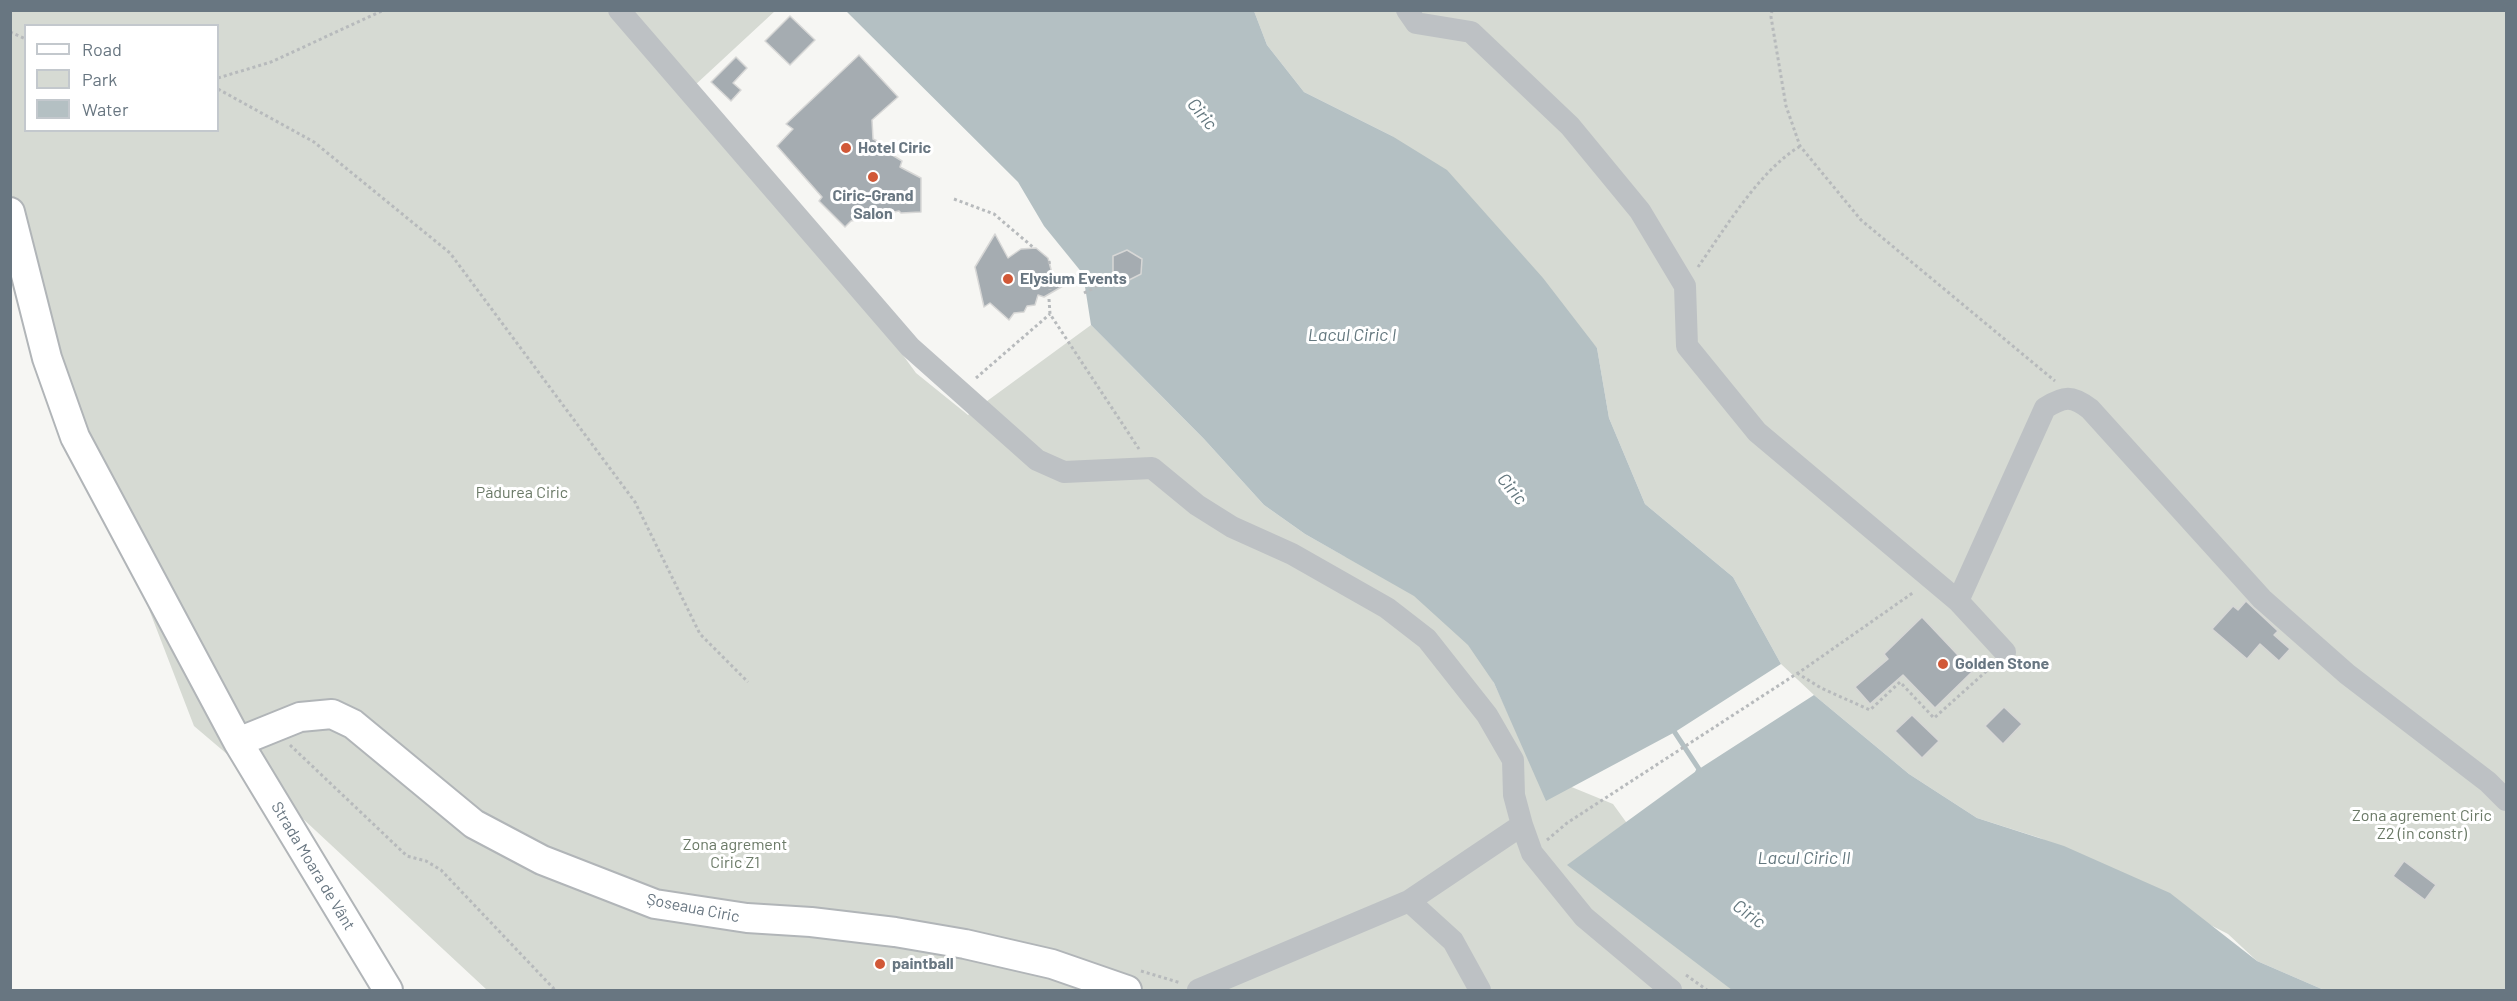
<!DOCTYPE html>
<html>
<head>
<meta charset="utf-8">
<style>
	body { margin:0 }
	#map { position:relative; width:2517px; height:1001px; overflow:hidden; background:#f6f6f3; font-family:Barlow,sans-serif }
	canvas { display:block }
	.frame { position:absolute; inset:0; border:12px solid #687681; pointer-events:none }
	.legend { position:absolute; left:24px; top:24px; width:195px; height:108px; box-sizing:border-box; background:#fff; border:2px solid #c3c8cd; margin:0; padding:8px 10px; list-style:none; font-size:18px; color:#687681 }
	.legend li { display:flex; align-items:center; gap:12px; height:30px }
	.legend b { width:30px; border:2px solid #c3c8cd }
</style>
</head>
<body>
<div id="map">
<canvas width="2517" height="1001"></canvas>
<div class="frame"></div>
<ul class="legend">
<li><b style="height:8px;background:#fff"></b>Road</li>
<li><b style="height:16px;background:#d6dad3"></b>Park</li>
<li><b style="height:16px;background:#b4c0c3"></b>Water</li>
</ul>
</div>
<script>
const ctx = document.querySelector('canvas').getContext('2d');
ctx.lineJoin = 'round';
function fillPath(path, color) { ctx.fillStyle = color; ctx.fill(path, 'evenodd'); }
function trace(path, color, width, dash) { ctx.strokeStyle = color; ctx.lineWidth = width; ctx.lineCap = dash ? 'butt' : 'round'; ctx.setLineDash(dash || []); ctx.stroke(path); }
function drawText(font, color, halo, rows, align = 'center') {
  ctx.font = font + ' Barlow,sans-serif'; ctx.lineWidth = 6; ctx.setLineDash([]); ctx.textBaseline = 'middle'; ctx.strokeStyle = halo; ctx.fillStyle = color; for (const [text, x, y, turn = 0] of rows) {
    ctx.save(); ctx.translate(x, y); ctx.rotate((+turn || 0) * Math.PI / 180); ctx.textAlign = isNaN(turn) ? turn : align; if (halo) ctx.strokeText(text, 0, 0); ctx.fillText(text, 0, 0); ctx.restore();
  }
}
fillPath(new Path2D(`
	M10 11H775L694 86 749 144 916 373 968 415 1091 325 1204 439 1264 505 1305 534 1344 556 1386 571 1468 635 1494 683 1535 772 1613 804 1748 990H487L301 817 194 726 101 485 11 215ZM26 26H218V130H26Z
	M1254 11H2506V990H2324L2257 961 2228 934 2040 838 1977 818 1909 774 1814 695 1781 664 1733 577 1645 504 1609 418 1597 348 1392 136 1304 92 1267 45Z`), '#d6dad3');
fillPath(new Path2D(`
	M846 11H1254L1267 45 1304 92 1392 136 1447 170 1543 278 1597 348 1609 418 1645 504 1733 577 1781 664 1675 732 1546 801 1494 683 1468 645 1414 596 1305 534 1264 505 1204 439 1091 325 1083 274 1044 226 1018 182Z
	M1814 695 1909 774 1977 818 2064 846 2170 893 2257 961 2324 990H1732L1567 865 1699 769Z`), '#b4c0c3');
trace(new Path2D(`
	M1672 728 1699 769 1697 774`), '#b4c0c3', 5);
const building = new Path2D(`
	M790 16 815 40 790 65 765 41Z
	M859 55 898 97 872 120 873 139 888 146 889 153 902 161 900 167 921 178V212L901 213 899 211 851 221 845 227 819 201 822 197 777 146 793 129 786 124Z
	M736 57 747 68 733 83 741 90 731 101 711 82Z
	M995 234 1008 258 1021 249 1036 248 1048 258 1053 277 1082 275 1044 297 1038 295 1035 305 1027 306 1024 312 1014 313 1009 320 990 303 984 307 975 267Z
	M1127 250 1142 259 1141 274 1125 282 1113 274V256Z
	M2246 601 2278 631 2274 635 2290 649 2279 661 2260 644 2247 659 2212 629 2233 606 2238 610Z
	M1922 617 1973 671 1935 708 1903 675 1870 704 1855 687 1888 659 1884 654Z
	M2004 707 2022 724 2003 744 1985 726Z
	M1912 715 1939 741 1922 758 1895 731Z
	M2404 861 2436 885 2425 900 2393 876Z`);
fillPath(building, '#a5acb1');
trace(building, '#d7d7d6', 1.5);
const major = new Path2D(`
	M10 212 47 358 75 437 238 742 388 990
	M238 742 300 717 332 714 353 724 474 824 542 860 655 904 747 918 811 922 895 932 965 944 1052 964 1127 990`);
trace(major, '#b1b5b8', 32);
trace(new Path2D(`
	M1772 10 1771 17 1786 106 1800 146 1861 220 2055 381
	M10 32 26 39
	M218 78 271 62 384 10
	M218 89 314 142 450 253 635 502 700 634 748 682
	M954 199 994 214 1034 248
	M1049 261 1050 267
	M1698 267C1724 230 1760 170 1799 147
	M1050 289V290
	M1084 293 1117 276
	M1049 299 1050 314 1139 449
	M976 378 1050 314
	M1797 673 1821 688 1870 710 1900 682 1934 718 1991 667
	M290 745 407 856 426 861 441 870 555 990
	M1547 840 1567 823 1804 669 1914 592
	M1141 971 1181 983
	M1686 975 1707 990`), '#b7babc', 3, [3, 3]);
trace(new Path2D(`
	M619 10 910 347 1037 460 1064 472 1152 468 1197 505 1232 527 1292 554 1387 608 1427 639 1487 715 1513 760 1514 795 1522 825 1409 901 1198 990
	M1407 10 1416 23 1471 32 1570 126 1640 211 1685 286 1687 346 1757 432 1958 601
	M2005 652 1958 601 2045 408C2064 396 2072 395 2090 409L2262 599 2347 674 2488 782 2506 800
	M1522 825 1532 853 1584 917 1671 990
	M1409 901 1453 941 1480 990`), '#bdc1c4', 22);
trace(major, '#fff', 28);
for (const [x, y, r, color] of [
	[846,148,6,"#d15837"],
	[873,177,6,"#d15837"],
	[1008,279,6,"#d15837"],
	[1943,664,6,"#d15837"],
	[880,964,6,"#d15837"]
]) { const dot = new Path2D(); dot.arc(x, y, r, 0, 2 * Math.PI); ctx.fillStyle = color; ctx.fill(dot); trace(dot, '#fff', 2); }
drawText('bold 16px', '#687681', '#fff', [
	["Hotel Ciric",858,148],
	["Ciric-Grand",873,196,"center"],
	["Salon",873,214,"center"],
	["Elysium Events",1020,279],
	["Golden Stone",1955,664],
	["paintball",892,964]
], 'left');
drawText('16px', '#6a7966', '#fff', [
	["Pădurea Ciric",522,493],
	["Zona agrement Ciric",2422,816],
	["Z2 (in constr)",2422,834],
	["Zona agrement",735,845],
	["Ciric Z1",735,863]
]);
drawText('16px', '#687681', '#fff', [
	["Strada Moara de Vânt",313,866,59],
	["Șoseaua Ciric",693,908,11]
]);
drawText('italic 18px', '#63777e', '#fff', [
	["Ciric",1202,114,50],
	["Lacul Ciric I",1352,335],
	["Ciric",1512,489,50],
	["Lacul Ciric II",1804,858],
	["Ciric",1749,914,36]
]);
</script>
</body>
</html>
